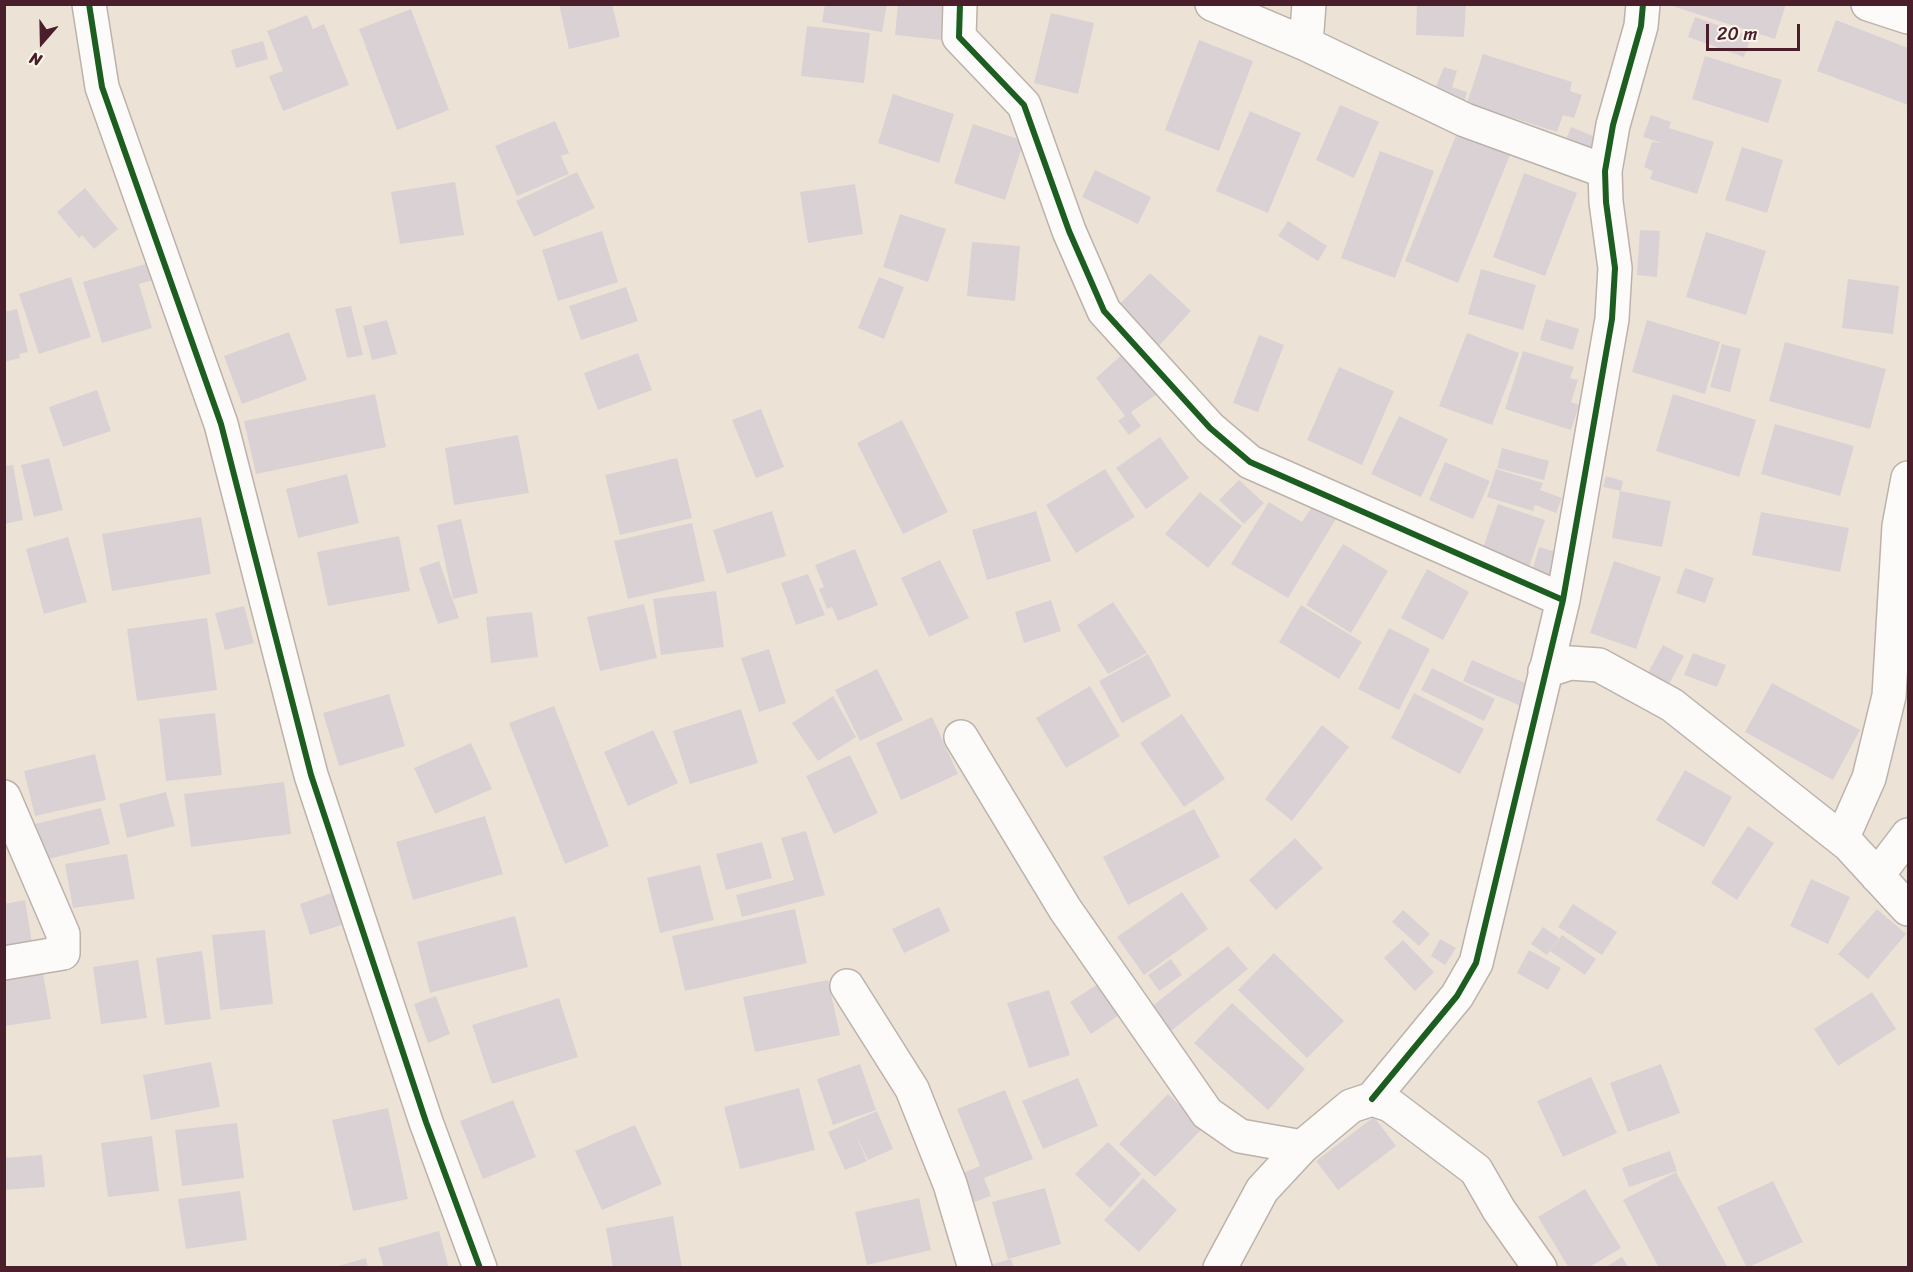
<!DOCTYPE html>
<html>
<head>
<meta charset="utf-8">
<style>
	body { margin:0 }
	#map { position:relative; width:1913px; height:1272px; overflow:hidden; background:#ece3d6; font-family:Sriracha,sans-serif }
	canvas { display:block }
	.frame { position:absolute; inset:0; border:6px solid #4a1f2b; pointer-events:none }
	.north { position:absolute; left:12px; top:12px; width:60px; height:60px; -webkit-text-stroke:4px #fbf7ec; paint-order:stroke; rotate:200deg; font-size:16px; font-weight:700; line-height:24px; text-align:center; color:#4a1f2b }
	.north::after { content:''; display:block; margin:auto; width:21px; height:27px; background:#4a1f2b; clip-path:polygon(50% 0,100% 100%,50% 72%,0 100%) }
	.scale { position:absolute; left:1706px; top:24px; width:94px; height:27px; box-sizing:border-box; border:3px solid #4a1f2b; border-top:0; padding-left:8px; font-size:18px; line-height:21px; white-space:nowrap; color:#4a1f2b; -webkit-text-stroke:4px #fbf7ec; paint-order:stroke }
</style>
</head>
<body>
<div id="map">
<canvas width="1913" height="1272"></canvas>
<div class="frame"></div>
<div class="north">N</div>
<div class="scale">20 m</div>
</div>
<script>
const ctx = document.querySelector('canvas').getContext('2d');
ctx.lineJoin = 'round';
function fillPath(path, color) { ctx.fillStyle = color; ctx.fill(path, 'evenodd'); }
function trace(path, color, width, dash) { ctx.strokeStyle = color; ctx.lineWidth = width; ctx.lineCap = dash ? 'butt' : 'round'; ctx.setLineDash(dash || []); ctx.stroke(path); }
fillPath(new Path2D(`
	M559 4H612L620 37 569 49Z
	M825 4H887L882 32 822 22Z
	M898 4H945L942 40 895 35Z
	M1417 4H1466L1464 37 1416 35Z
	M1666 4H1786L1775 39Z
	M411 9 449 110 397 130 359 29Z
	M1051 13 1094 23 1078 94 1034 83Z
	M307 15 313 29 324 24 349 85 283 111 269 76 283 71 267 31Z
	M1695 17 1751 37 1744 57 1688 37Z
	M1836 20 1908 48V105L1817 71Z
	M807 26 870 33 864 83 801 76Z
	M1199 40 1253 61 1219 151 1165 130Z
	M263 41 268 59 236 68 231 50Z
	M1483 54 1572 82 1570 91 1582 95 1574 118 1563 115 1557 132 1467 103Z
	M1705 56 1782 80 1768 123 1692 99Z
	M1444 67 1457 71 1452 87 1467 92 1463 106 1432 96Z
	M893 94 954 114 939 163 878 143Z
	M1340 105 1379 122 1354 178 1316 160Z
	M1250 111 1301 133 1268 213 1216 191Z
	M1651 115 1671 122 1669 128 1714 142 1697 194 1650 179 1653 171 1644 167 1652 142 1662 143 1643 137Z
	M555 121 569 153 561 156 569 174 517 196 495 146Z
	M973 124 1024 141 1005 200 954 183Z
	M1571 127 1598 138 1590 155 1564 144Z
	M1459 128 1512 150 1458 283 1405 261Z
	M1742 147 1783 160 1767 213 1725 200Z
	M1380 151 1434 171 1395 278 1341 258Z
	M1095 170 1151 197 1138 224 1082 197Z
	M577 172 595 208 534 237 516 201Z
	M1524 173 1577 193 1545 276 1493 257Z
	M455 182 464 235 400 244 391 192Z
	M855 184 863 234 808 243 800 192Z
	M85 188 118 229 94 249 82 235 79 238 57 212Z
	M900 214 946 229 928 282 883 267Z
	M1288 221 1327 246 1318 261 1278 236Z
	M1640 230 1660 231 1657 277 1637 275Z
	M602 231 618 282 558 301 542 250Z
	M1706 232 1766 251 1746 315 1686 297Z
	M972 242 1020 246 1015 301 967 296Z
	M149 263 154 280 139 284 152 328 102 343 83 282Z
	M1481 269 1536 285 1523 330 1468 314Z
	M1150 273 1191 311 1157 348 1115 309Z
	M71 277 91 337 39 354 19 294Z
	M879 277 904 287 884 339 858 328Z
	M1848 279 1899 286 1893 334 1842 328Z
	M626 287 638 321 581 340 569 306Z
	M351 306 363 355 347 358 335 309Z
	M17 309 28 352 19 354 20 358 4 362V312Z
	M1546 319 1579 329 1573 350 1540 340Z
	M387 320 397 354 372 360 363 326Z
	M1647 320 1720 342 1705 394 1632 372Z
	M289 332 307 380 242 404 224 356Z
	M1467 333 1519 353 1492 425 1439 406Z
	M1259 335 1284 345 1258 412 1233 403Z
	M1785 342 1886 369 1870 429 1769 401Z
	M1722 344 1741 349 1730 392 1710 387Z
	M1126 351 1157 394 1131 412 1141 426 1129 435 1118 421 1125 416 1096 378Z
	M1523 351 1574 367 1570 378 1578 380 1571 402 1579 405 1571 430 1505 409Z
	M638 353 652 390 598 410 584 373Z
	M1339 367 1394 391 1362 465 1307 440Z
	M97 390 111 431 63 447 49 407Z
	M375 394 386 447 256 474 244 421Z
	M1673 394 1756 420 1739 477 1656 451Z
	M761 409 784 467 756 478 732 420Z
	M1399 416 1448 439 1421 497 1371 474Z
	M902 420 948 512 903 534 857 443Z
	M1775 424 1854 446 1840 496 1761 474Z
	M518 435 529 493 454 505 445 448Z
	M1160 437 1189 478 1146 509 1116 468Z
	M1502 448 1549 461 1544 480 1497 468Z
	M49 458 63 510 34 517 21 465Z
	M677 458 692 518 620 535 605 475Z
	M1445 462 1490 481 1473 519 1429 500Z
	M13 465 23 520 4 524V466Z
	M1105 469 1135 517 1076 553 1046 505Z
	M1496 469 1543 483 1540 490 1562 498 1556 513 1535 505 1533 511 1487 497Z
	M347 474 359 523 298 538 286 489Z
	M1606 476 1623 481 1621 491 1603 487Z
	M1239 480 1264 503 1244 524 1219 500Z
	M1620 491 1671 501 1662 547 1612 538Z
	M1200 492 1242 526 1208 568 1165 534Z
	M1317 499 1339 514 1288 598 1231 564 1269 502 1302 522Z
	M1498 504 1545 520 1529 567 1482 551Z
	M772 511 786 556 727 574 713 530Z
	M1036 511 1051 561 987 580 972 530Z
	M1761 512 1849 528 1840 572 1752 555Z
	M201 517 211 574 112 591 102 534Z
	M461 519 478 593 453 599 437 525Z
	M692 523 705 581 628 599 614 541Z
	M399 536 410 591 328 606 317 552Z
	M68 537 87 602 44 614 26 549Z
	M1343 544 1388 571 1351 633 1306 605Z
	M1539 547 1556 552 1549 577 1532 572Z
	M855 549 878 605 838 621 832 607 827 609 819 589 824 587 815 565Z
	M940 560 969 618 929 637 901 578Z
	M439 561 459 618 438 624 419 568Z
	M1614 561 1661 577 1636 649 1590 633Z
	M1685 568 1714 578 1705 603 1676 593Z
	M1427 569 1469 592 1443 640 1401 618Z
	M808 574 825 615 796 625 781 583Z
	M716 591 724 647 661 655 653 599Z
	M1051 600 1061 631 1024 643 1015 612Z
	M1113 602 1147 653 1108 674 1077 625Z
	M644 604 657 658 600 671 587 617Z
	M1301 605 1362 642 1339 679 1279 642Z
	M244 606 254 643 225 650 215 613Z
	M532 612 538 657 491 663 486 617Z
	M207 618 217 690 137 701 127 629Z
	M1389 628 1430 649 1399 710 1358 689Z
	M1663 645 1684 656 1669 684 1648 673Z
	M769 649 786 703 759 712 741 658Z
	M1693 653 1726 665 1717 687 1684 675Z
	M1148 654 1171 696 1122 723 1099 681Z
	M1472 660 1532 686 1523 707 1463 681Z
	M1432 668 1495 699 1484 721 1421 690Z
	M877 669 903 720 860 741 835 690Z
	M1772 683 1860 730 1833 780 1745 732Z
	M1090 686 1120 736 1066 768 1036 718Z
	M1414 693 1484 729 1460 774 1391 738Z
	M389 694 405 746 339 766 323 713Z
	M833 696 856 737 818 761 792 723Z
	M554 706 609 846 565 864 509 723Z
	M741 709 758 763 690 784 673 731Z
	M215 713 222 775 166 781 159 719Z
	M1182 714 1225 779 1184 807 1140 743Z
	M932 717 958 774 901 800 876 743Z
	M1322 725 1349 747 1292 821 1265 799Z
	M653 730 678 783 628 806 604 752Z
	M471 743 492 789 435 814 414 768Z
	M95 754 106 800 35 816 24 771Z
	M850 755 878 813 834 834 806 776Z
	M1685 770 1732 797 1704 847 1656 820Z
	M284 782 291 834 191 847 184 794Z
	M166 792 175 826 127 838 119 804Z
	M101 808 110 844 40 861 31 825Z
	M1194 809 1220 857 1128 905 1103 857Z
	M485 816 503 874 413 900 396 842Z
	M1748 826 1774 843 1737 900 1711 883Z
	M806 831 825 895 742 917 736 895 794 880 781 838Z
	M1295 838 1323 868 1276 910 1249 880Z
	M762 842 772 878 726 890 716 854Z
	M127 854 135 899 73 908 65 864Z
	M700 865 714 920 660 933 647 878Z
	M1811 879 1850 897 1828 944 1790 926Z
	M337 891 348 923 310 935 300 904Z
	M1182 892 1208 929 1144 975 1117 937Z
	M25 900 33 949 4 953V904Z
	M1573 904 1617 932 1602 955 1558 927Z
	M939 907 950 931 904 953 892 929Z
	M795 909 807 963 685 991 672 936Z
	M1877 909 1906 934 1868 979 1838 954Z
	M1403 910 1430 934 1419 946 1392 922Z
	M515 916 528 967 430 993 417 942Z
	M1543 927 1559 938 1547 955 1531 944Z
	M265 930 273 1004 220 1010 212 935Z
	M1562 935 1596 959 1585 975 1550 951Z
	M1440 939 1456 948 1445 965 1431 956Z
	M1403 940 1434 972 1415 991 1384 958Z
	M1228 946 1248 969 1165 1036 1145 1012Z
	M1529 950 1561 968 1548 990 1517 973Z
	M202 951 211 1019 165 1025 156 958Z
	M1274 953 1344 1021 1307 1058 1238 990Z
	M1171 959 1182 975 1159 991 1148 975Z
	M138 960 147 1018 101 1024 93 967Z
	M42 967 51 1019 4 1026V972Z
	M828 980 840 1035 755 1052 743 997Z
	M1101 982 1122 1013 1091 1034 1070 1002Z
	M1049 990 1070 1055 1029 1068 1007 1003Z
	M1872 992 1896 1029 1838 1066 1814 1029Z
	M436 996 450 1034 428 1043 414 1004Z
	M559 998 578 1057 492 1084 472 1025Z
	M1232 1003 1305 1069 1268 1110 1194 1043Z
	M211 1062 220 1107 151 1120 143 1075Z
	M860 1064 876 1110 833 1125 817 1079Z
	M1661 1064 1680 1113 1628 1132 1610 1083Z
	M1591 1077 1617 1133 1563 1157 1537 1101Z
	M1078 1078 1098 1126 1043 1149 1022 1101Z
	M799 1088 815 1150 740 1169 724 1107Z
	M1005 1090 1033 1159 984 1178 991 1196 969 1204 958 1175 980 1166 957 1109Z
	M1168 1094 1203 1128 1155 1177 1119 1144Z
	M513 1100 536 1157 483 1179 460 1121Z
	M388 1108 408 1199 353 1211 332 1120Z
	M877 1111 893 1149 868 1160 855 1133 867 1161 845 1170 828 1132Z
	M1374 1117 1396 1146 1338 1190 1316 1161Z
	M237 1123 244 1178 182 1186 175 1130Z
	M635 1125 662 1184 602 1210 575 1151Z
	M152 1136 159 1191 108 1197 101 1143Z
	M1108 1142 1141 1174 1110 1208 1075 1174Z
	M1670 1151 1677 1171 1629 1187 1622 1168Z
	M42 1155 45 1187 4 1190V1158Z
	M1676 1172 1728 1268H1659L1623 1200Z
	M1143 1178 1177 1210 1139 1252 1104 1220Z
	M1773 1181 1803 1242 1747 1268 1717 1207Z
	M1045 1188 1061 1244 1008 1259 992 1202Z
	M1585 1189 1621 1248 1588 1268H1569L1538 1217Z
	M240 1191 247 1240 186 1249 178 1199Z
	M919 1198 931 1250 867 1265 855 1212Z
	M673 1216 682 1268H613L606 1228Z
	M439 1231 449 1268H384L378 1248Z
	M1622 1257 1629 1268H1604Z
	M366 1258 368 1268H335V1267Z
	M1011 1259 1014 1268H983V1267Z`), '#dad1d5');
const minor = new Path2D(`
	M89 4 102 87 221 424 311 775 426 1122 480 1268
	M960 4 959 37 1024 105 1069 231 1104 311 1210 428 1250 462 1563 600
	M1212 4 1306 44 1465 120 1605 171
	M1868 4 1908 17
	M1306 44 1309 4
	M1545 671 1570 663 1599 665 1672 705 1849 845 1908 909
	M961 737 1065 909 1207 1113 1240 1136 1302 1147
	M4 797 63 934V953L4 963
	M1842 839 1869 778 1889 696 1899 526 1908 478
	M1877 876 1908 835
	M847 986 912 1089 950 1184 975 1268
	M1372 1099 1457 996 1476 963 1563 600 1612 319 1615 268 1606 202 1605 171 1613 125 1641 26 1643 4
	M1220 1268 1262 1190 1302 1147 1351 1106 1372 1099 1390 1105 1476 1170 1499 1210 1540 1268`);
trace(minor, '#bcb2ab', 36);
trace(minor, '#fcfbf9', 33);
trace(new Path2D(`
	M89 4 102 87 221 424 311 775 426 1122 480 1268
	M960 4 959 37 1024 105 1069 231 1104 311 1210 428 1250 462 1563 600
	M1372 1099 1457 996 1476 963 1563 600 1612 319 1615 268 1606 202 1605 171 1613 125 1641 26 1643 4`), '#1b5e20', 6);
</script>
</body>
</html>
